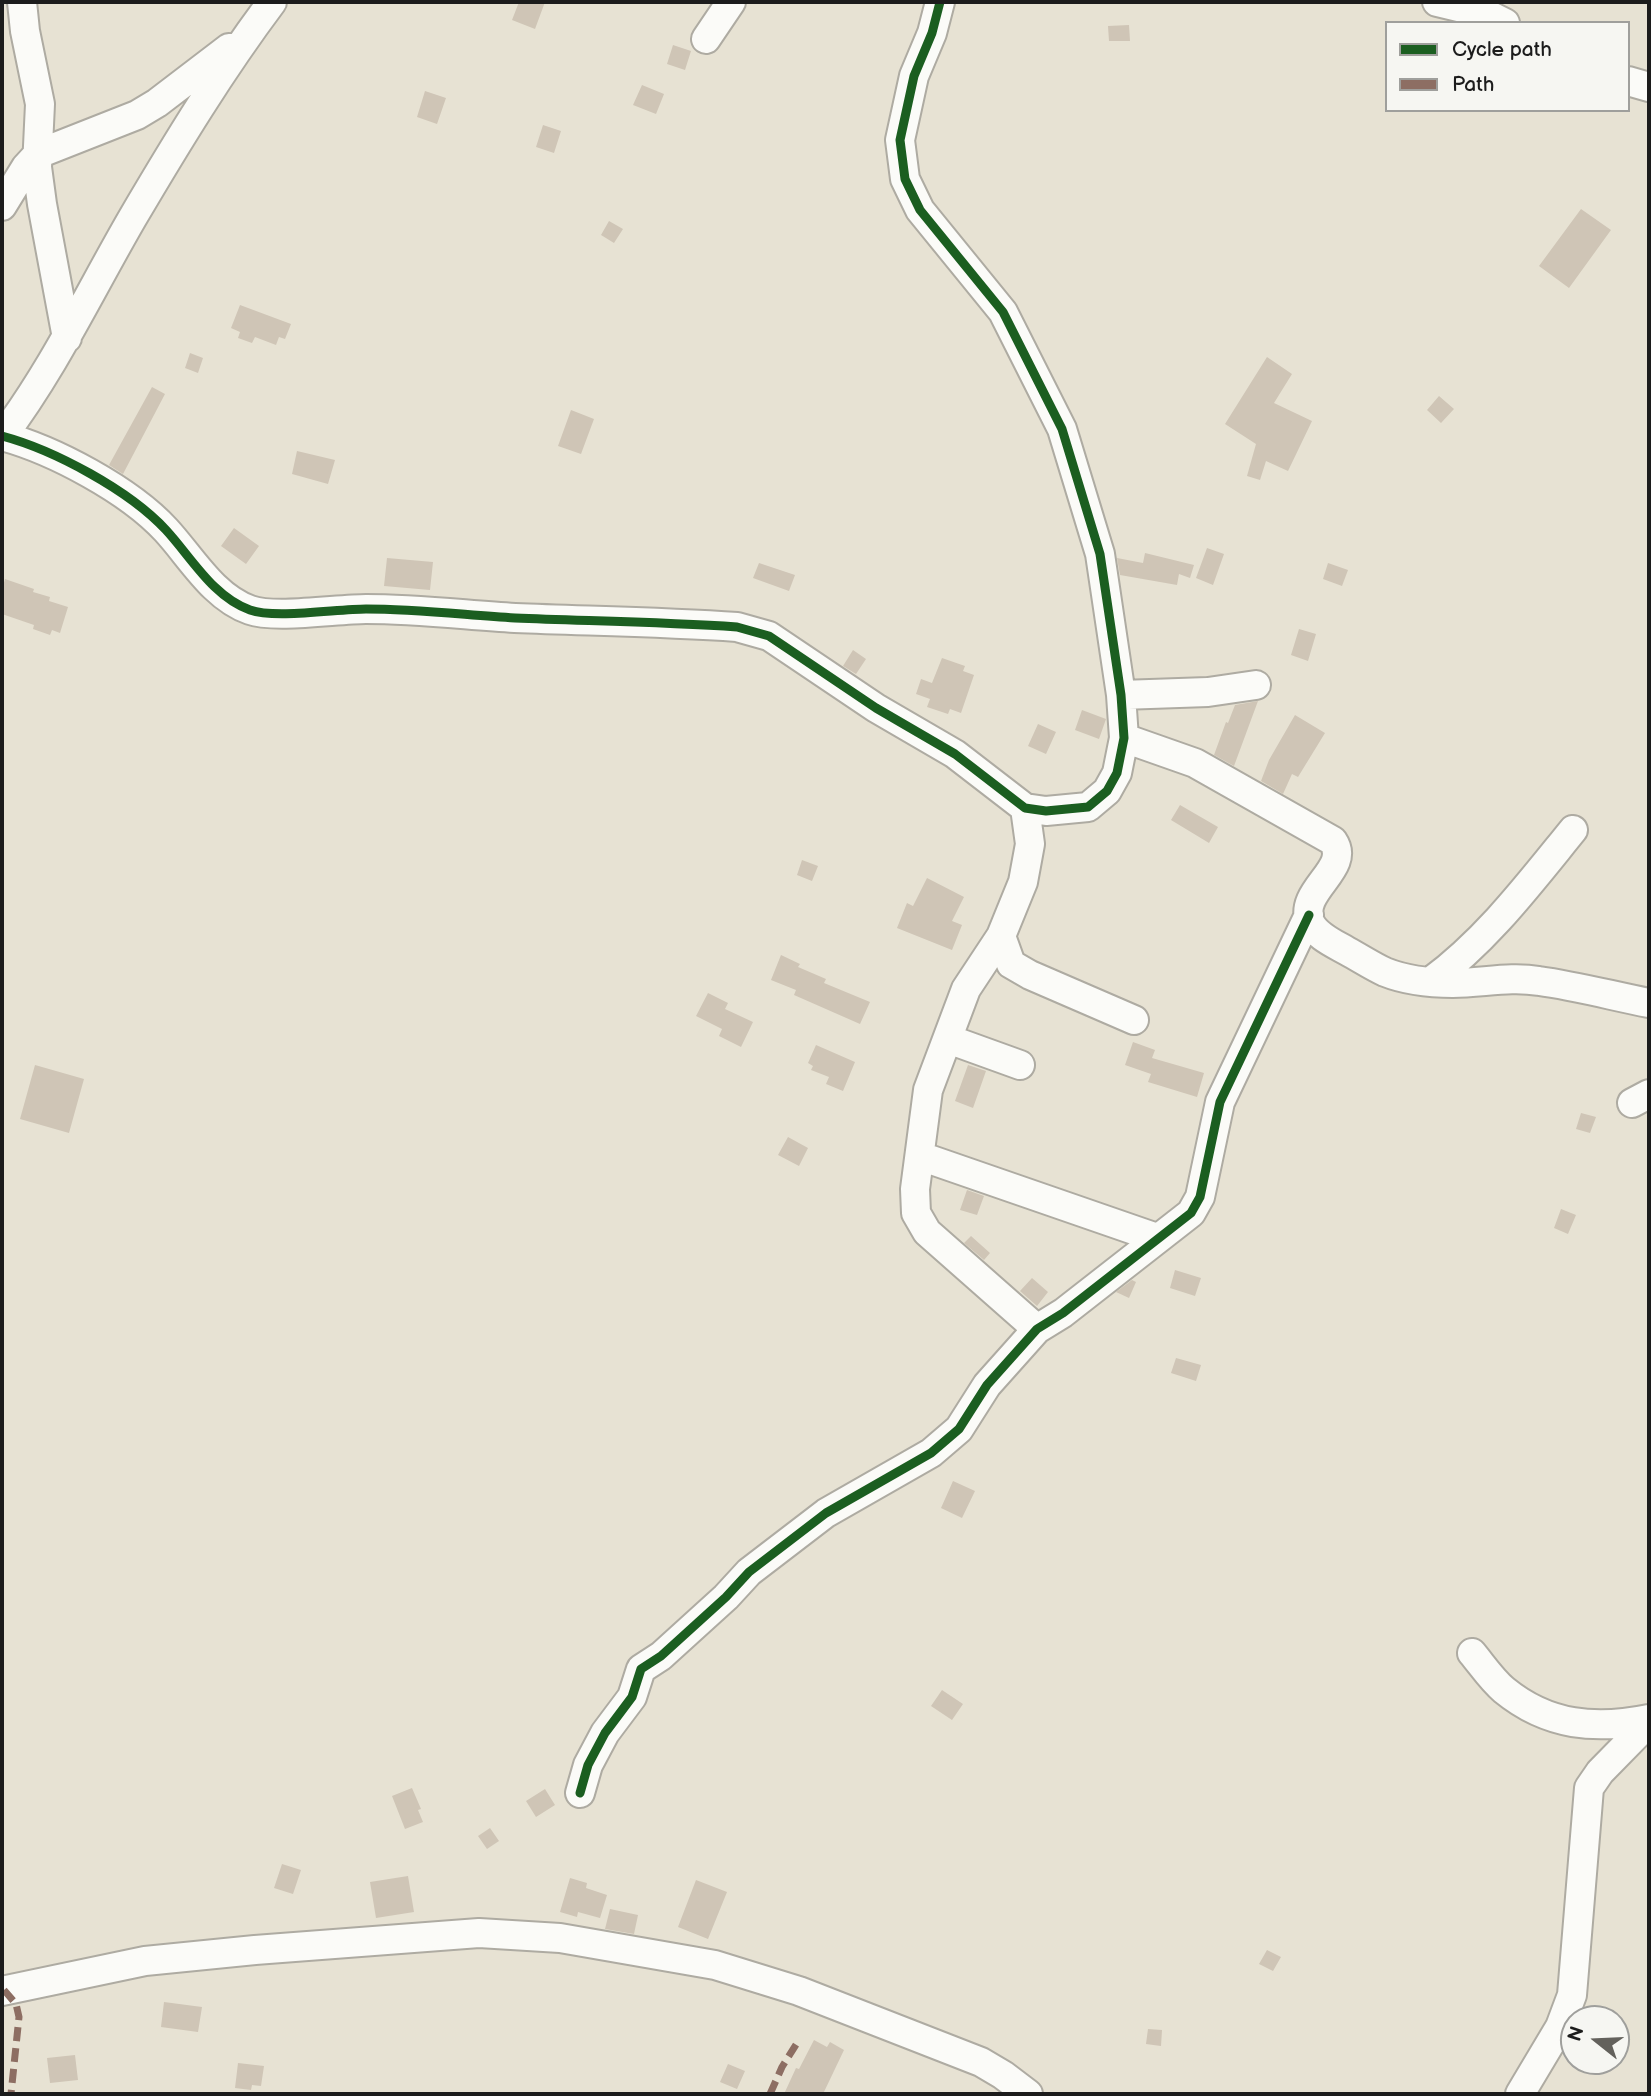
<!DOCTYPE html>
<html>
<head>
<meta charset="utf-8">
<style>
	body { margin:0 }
	#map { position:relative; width:1651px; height:2096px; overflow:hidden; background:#e7e2d3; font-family:"Balsamiq Sans",sans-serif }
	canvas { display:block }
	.frame { position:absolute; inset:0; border:4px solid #1c1c1c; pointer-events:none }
	.legend { position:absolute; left:1385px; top:21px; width:245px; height:91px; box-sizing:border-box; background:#f6f6f2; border:2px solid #9f9f9c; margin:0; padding:9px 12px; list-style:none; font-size:21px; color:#1c1c1c }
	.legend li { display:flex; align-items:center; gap:14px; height:35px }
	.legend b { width:35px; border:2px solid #9f9f9c }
	.north { position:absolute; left:1560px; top:2005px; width:70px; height:70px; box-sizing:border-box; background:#f6f6f2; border:2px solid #9f9f9c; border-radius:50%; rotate:288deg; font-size:19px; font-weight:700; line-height:28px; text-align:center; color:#1c1c1c }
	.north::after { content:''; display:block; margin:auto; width:24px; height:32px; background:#63615c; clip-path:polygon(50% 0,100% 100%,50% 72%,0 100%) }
</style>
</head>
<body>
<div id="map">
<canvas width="1651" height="2096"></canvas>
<div class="frame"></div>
<ul class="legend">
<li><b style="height:9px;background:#1b5e20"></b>Cycle path</li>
<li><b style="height:9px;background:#8d6e63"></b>Path</li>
</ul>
<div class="north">N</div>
</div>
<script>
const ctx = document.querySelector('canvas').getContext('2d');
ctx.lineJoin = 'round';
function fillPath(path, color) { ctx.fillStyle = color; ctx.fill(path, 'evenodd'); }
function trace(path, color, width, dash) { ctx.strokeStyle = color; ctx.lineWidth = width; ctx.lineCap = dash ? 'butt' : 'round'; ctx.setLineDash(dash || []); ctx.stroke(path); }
fillPath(new Path2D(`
	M519 2H545L535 29 512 20Z
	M1129 25 1130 41H1109L1108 26Z
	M673 45 691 51 685 70 667 64Z
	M642 85 664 94 656 114 633 105Z
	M425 91 446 98 437 124 417 117Z
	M543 125 561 131 554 153 536 147Z
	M1581 209 1611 230 1569 288 1539 266Z
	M609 221 623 229 614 243 601 235Z
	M240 305 291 324 285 339 279 337 276 345 255 337 252 343 238 338 240 332 231 328Z
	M190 353 203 358 198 373 185 368Z
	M1267 357 1292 374 1274 403 1312 421 1288 471 1266 461 1260 480 1247 476 1256 444 1225 424Z
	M152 387 165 394 123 474 109 465Z
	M1439 396 1454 409 1441 423 1427 410Z
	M571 410 594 419 581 454 558 446Z
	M297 451 335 460 328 484 292 474Z
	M234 528 259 546 246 564 221 546Z
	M1207 548 1224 554 1213 585 1196 578Z
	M1145 553 1194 565 1190 578 1179 574 1177 585 1120 575 1117 558 1143 563Z
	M387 558 433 562 430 590 384 586Z
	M759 563 795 575 789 591 753 578Z
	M1328 563 1348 570 1342 586 1323 579Z
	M5 579 34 589 33 592 50 597 49 601 68 607 60 633 52 630 50 635 33 629 34 625 2 614V590Z
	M1299 629 1316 634 1308 661 1291 655Z
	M853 650 866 659 856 674 843 666Z
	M942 658 965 666 963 671 974 675 961 713 950 709 948 714 927 707 930 699 916 694 921 679 932 683Z
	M1258 701 1234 766 1214 755 1226 722 1228 723 1235 705Z
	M1082 710 1106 719 1099 739 1075 730Z
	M1295 715 1325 733 1298 777 1292 774 1283 794 1261 781 1269 760Z
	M1038 724 1056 732 1046 754 1028 746Z
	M1180 805 1218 827 1209 843 1171 820Z
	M802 860 818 866 812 881 797 875Z
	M927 878 964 897 952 921 962 925 952 950 897 928 907 903 913 906Z
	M781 955 800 964 798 967 826 979 824 983 870 1002 860 1024 794 995 796 990 771 980Z
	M708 993 728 1003 725 1009 753 1022 741 1047 719 1036 722 1029 696 1016Z
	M1133 1042 1155 1050 1152 1058 1204 1073 1197 1097 1148 1082 1151 1074 1125 1065Z
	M816 1045 855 1062 843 1091 826 1084 829 1077 811 1070 813 1066 808 1063Z
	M35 1065 84 1079 69 1133 20 1119Z
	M968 1065 986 1071 973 1108 955 1101Z
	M1581 1113 1596 1117 1590 1133 1576 1129Z
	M788 1137 808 1148 799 1166 778 1155Z
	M967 1190 984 1196 977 1215 960 1210Z
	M1561 1209 1576 1215 1568 1234 1554 1228Z
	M971 1236 990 1253 984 1260 964 1243Z
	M1175 1270 1201 1278 1195 1296 1170 1288Z
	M1032 1278 1048 1292 1037 1306 1020 1291Z
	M1132 1280 1136 1282 1129 1298 1116 1292Z
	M1176 1358 1201 1365 1196 1381 1171 1373Z
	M953 1481 975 1491 962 1518 941 1508Z
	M942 1690 963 1704 952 1720 931 1706Z
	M412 1788 421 1809 418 1810 423 1822 405 1829 392 1796Z
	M545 1789 555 1805 536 1817 526 1801Z
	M490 1828 499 1841 487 1849 478 1836Z
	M282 1864 301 1870 293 1894 274 1888Z
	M408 1876 414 1912 376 1918 370 1882Z
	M570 1878 587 1883 586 1888 607 1895 600 1918 578 1912 577 1917 560 1912Z
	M696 1880 727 1892 708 1939 678 1927Z
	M610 1909 638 1915 634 1934 605 1929Z
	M1267 1950 1281 1957 1273 1971 1259 1964Z
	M164 2002 202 2007 198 2032 161 2027Z
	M1148 2029 1162 2030 1161 2046 1146 2044Z
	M814 2040 827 2047 830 2042 844 2050 823 2094H784L796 2068 799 2069Z
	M75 2055 78 2080 50 2083 47 2058Z
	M238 2063 264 2066 261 2086 252 2085 251 2090 235 2088Z
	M728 2064 745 2071 737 2089 720 2082Z`), '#cfc5b6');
const minor = new Path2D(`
	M22 2 25 31 40 104 37 167 42 204 67 338
	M1437 2 1487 14 1505 23
	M706 39 731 2
	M1628 81 1649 87
	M2 206 26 167 38 154 137 115 157 103 229 48
	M2 436C54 450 129 490 166 530 191 557 213 597 250 610 275 619 337 609 366 609 416 609 465 615 515 618 589 621 663 622 737 627L769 636 876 708 955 754 1025 808 1046 811 1088 807 1107 791 1117 773 1124 738 1121 695 1100 554 1062 429 1003 312 920 210 905 179 900 140 914 76 932 33 940 2
	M2 437C54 368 90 291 133 217 176 144 221 70 272 2
	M1121 695 1208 692 1256 685
	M1124 738 1195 763 1333 841C1352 869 1298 890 1310 922 1316 936 1335 944 1347 951 1360 958 1372 966 1385 972 1405 980 1432 983 1453 983 1482 983 1510 976 1539 981 1576 986 1613 996 1649 1003
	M1025 808 1030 844 1023 882 1001 936 966 989 928 1090 915 1189 916 1213 927 1232 1037 1329
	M1001 936 1011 964 1030 975 1134 1020
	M1430 982C1487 940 1529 884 1573 830
	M948 1039 1020 1065
	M1632 1103 1649 1094
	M920 1156 1157 1238
	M1472 1653C1482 1665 1492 1680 1504 1690 1548 1726 1596 1730 1649 1719
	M580 1793 588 1765 605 1733 632 1697 641 1669 661 1656 726 1597 749 1572 826 1513 931 1453 959 1429 987 1385 1037 1329 1063 1313 1191 1213 1200 1197 1220 1102 1309 915
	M2 1991 145 1961 255 1950 479 1933 560 1938 715 1965 799 1991 981 2062 1003 2075 1028 2094
	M1520 2094 1560 2027 1572 1995 1589 1788 1600 1772 1649 1722`);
trace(minor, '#aeaba2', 32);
trace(minor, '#fbfbf8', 28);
trace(new Path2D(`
	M4 1990 16 2004 19 2017 11 2094
	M770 2094 782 2067 797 2043`), '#8d6e63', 7, [14, 7]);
trace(new Path2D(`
	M2 436C54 450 129 490 166 530 191 557 213 597 250 610 275 619 337 609 366 609 416 609 465 615 515 618 589 621 663 622 737 627L769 636 876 708 955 754 1025 808 1046 811 1088 807 1107 791 1117 773 1124 738 1121 695 1100 554 1062 429 1003 312 920 210 905 179 900 140 914 76 932 33 940 2
	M580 1793 588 1765 605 1733 632 1697 641 1669 661 1656 726 1597 749 1572 826 1513 931 1453 959 1429 987 1385 1037 1329 1063 1313 1191 1213 1200 1197 1220 1102 1309 915`), '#1b5e20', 9);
</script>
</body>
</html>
